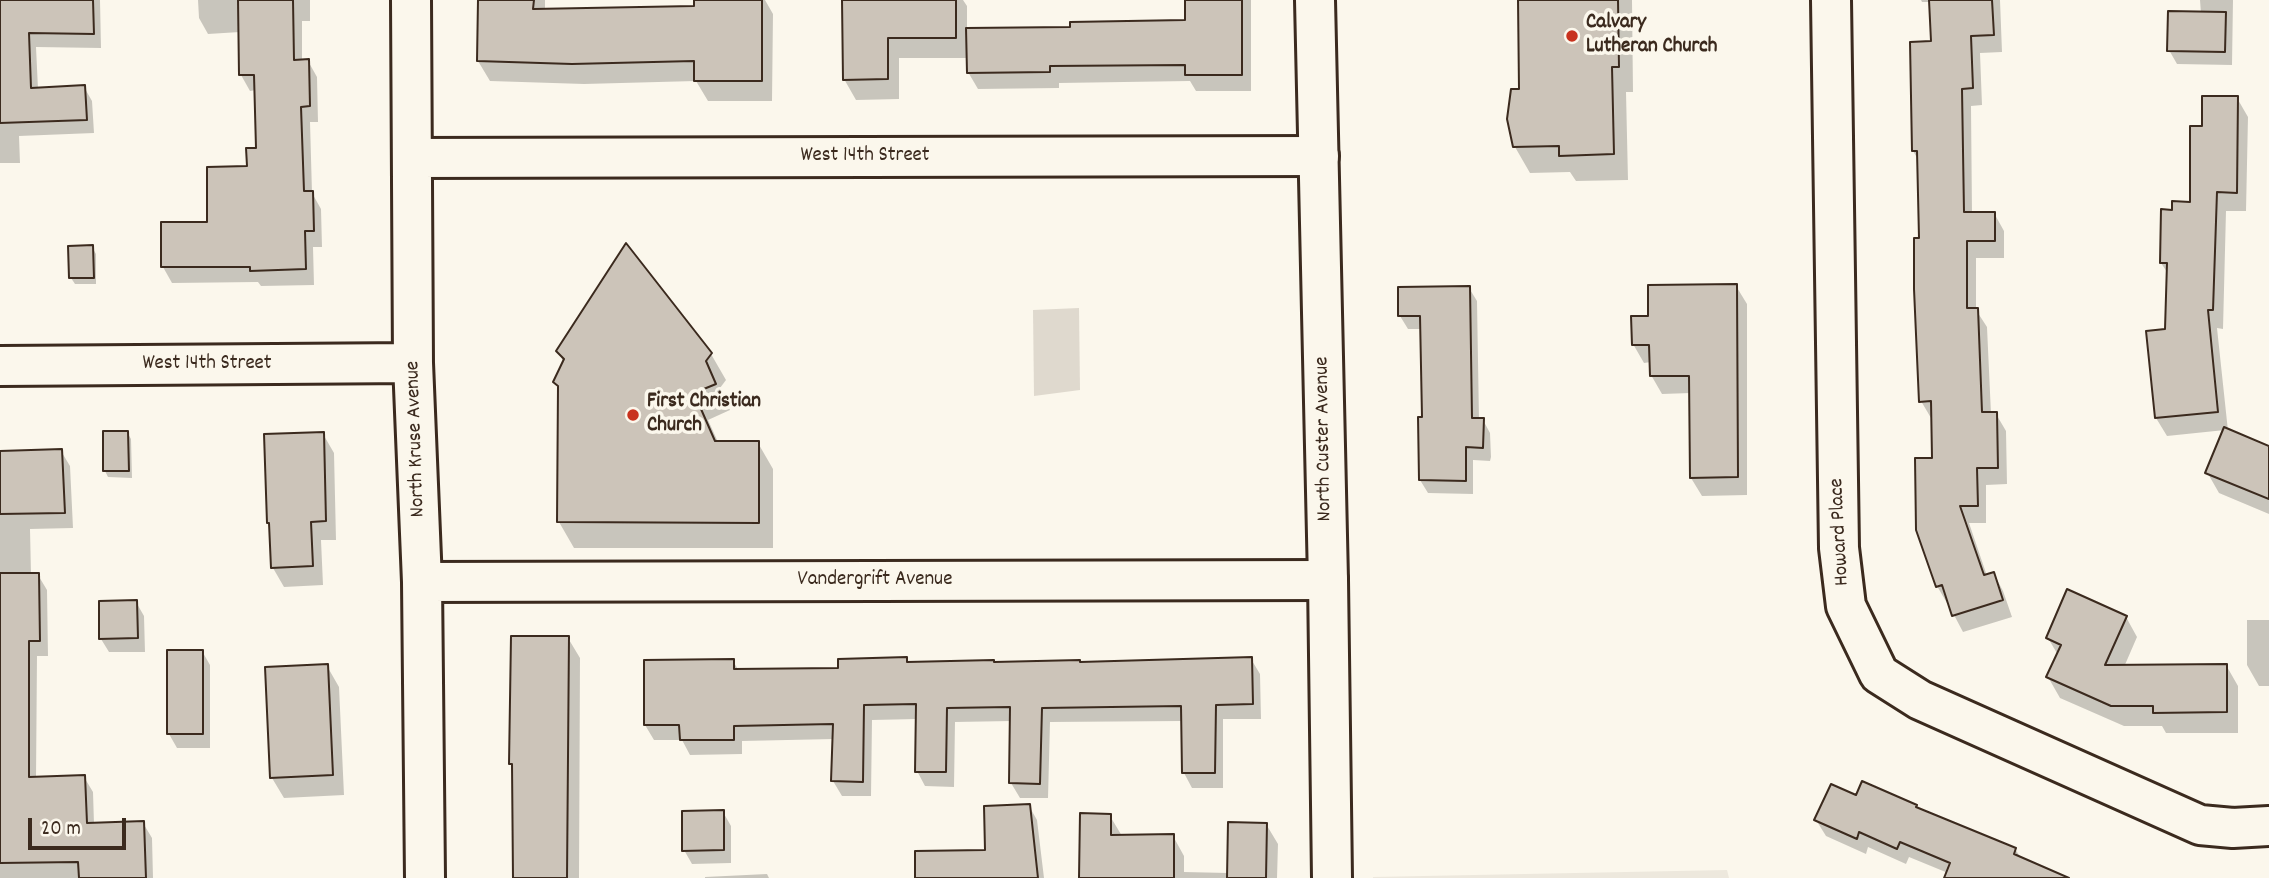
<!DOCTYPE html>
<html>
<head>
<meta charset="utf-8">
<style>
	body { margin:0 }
	#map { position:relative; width:2269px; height:878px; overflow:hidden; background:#fbf7ec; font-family:Dekko,sans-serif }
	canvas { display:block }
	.scale { position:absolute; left:28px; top:818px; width:98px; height:32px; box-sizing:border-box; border:4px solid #3b2a1e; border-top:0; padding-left:9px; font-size:21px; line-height:24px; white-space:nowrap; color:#3b2a1e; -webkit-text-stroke:5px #fbf7ec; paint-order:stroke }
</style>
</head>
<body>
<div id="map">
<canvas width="2269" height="878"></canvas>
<div class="scale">20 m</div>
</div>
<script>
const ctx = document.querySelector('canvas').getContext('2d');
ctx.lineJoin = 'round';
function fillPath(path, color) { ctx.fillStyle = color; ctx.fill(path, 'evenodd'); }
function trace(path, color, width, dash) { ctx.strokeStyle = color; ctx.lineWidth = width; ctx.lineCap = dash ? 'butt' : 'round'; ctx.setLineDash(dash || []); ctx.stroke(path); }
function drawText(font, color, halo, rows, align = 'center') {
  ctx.font = font + ' Dekko,sans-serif'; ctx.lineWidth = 7; ctx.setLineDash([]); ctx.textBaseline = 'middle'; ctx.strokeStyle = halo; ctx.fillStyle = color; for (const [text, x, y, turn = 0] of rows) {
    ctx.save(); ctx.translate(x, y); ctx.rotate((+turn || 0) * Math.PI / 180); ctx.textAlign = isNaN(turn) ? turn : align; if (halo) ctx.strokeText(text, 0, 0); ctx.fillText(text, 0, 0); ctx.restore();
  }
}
fillPath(new Path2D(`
	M1727 870 1729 878H1373V877Z`), '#ede8dd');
fillPath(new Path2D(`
	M1079 308 1080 390 1034 396 1033 310Z`), '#dfd9ce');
fillPath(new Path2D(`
	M0 0H100L101 48 36 47 38 89 84 87 92 101 94 133 19 136 20 163H0Z
	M198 0H310V21H302V61H308L317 77 318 122H310L312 193 321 209 322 247H313L314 285 261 286 258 282 172 283 163 267 209 224 248 168 258 150 256 90 250 91 241 75 240 32 208 34 199 18Z
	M480 0H545V11L696 7V0H765L773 14 772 101H708L696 81 584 84 490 81 478 61Z
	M843 0H963L967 6V29L1072 28 1187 22V0H1251V91H1196L1190 81 1059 83V88L978 89 968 72V58H899V99L856 100 844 79Z
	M1520 0H1632L1633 92H1626L1628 180 1576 181 1570 172 1530 173 1515 147 1521 90Z
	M1921 0H2000L2002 52 1980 53 1982 105 1971 106 1972 214 1994 213 2004 231V258H1976V310L1987 327 1991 414H1996L2006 431 2007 484 1986 485V523H1969L1987 576 1994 574 2003 591 2012 617 1963 632 1954 615 1950 603H1947L1937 586 1933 418H1931L1921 401 1919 161 1913 151 1933 43 1930 2H1922Z
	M2200 0H2233L2232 65 2177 64 2169 50 2201 14Z
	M2237 98 2248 117 2246 211H2226L2223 329 2217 328 2228 431 2269 448V514L2219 493 2207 472 2225 430 2167 436 2156 418 2167 331 2169 275 2161 263 2174 211 2191 204 2203 128Z
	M92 247 96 254V284H75L71 278Z
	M1736 286 1747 304V495L1702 496 1691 478V393L1662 394 1651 375V362L1644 363 1633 344Z
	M1469 288 1477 301 1479 420H1483L1490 433 1491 457 1490 461 1473 460V494L1428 493 1420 480 1423 419 1422 329H1408L1400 316Z
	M558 351 711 354 726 380 720 388 730 410 708 420 718 442 758 443 773 469V548H574L559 522 560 390 555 382 564 363Z
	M127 432 131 439 132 478 108 477 105 471Z
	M323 434 334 453 336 540H321L323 585 284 587 273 568 271 526 269 523Z
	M61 451 70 466 73 528 30 529 31 575H38L47 590 48 656H37L36 779 84 777 93 792 94 824 143 823 152 838 153 878H0V453Z
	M136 602 144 616 145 652H109L101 639Z
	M2126 617 2137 637 2124 667 2226 665 2238 686V733H2166L2162 726H2124L2060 698 2048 677 2058 655 2048 638Z
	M2247 620H2269V686H2259L2247 665Z
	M568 638 580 658 579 878H514V768L511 764Z
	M202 651 210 665V748H177L169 734Z
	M906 659 908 663 994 664 1251 659 1260 674 1261 719H1223V788H1192L1184 773 1183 721 1050 722 1048 798H1020L1011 783 1012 721 955 722 954 787 925 786 917 771V719L872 720 871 796H842L833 781 834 739 742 741V754L690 755 682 740H654L645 725 646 662 733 661 739 671 839 670Z
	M327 666 339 687 344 795 284 798 272 778Z
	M1856 798 1917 809 2015 849 2021 858 2064 878H1947L1948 873 1909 857 1906 864 1868 847 1866 854 1826 836 1816 820Z
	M1029 806 1037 820 1044 878H917L987 851Z
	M723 812 731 826V863L692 864 684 850Z
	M1110 816 1122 836H1173L1184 856V872L1229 873 1266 824 1278 844 1277 878H1081Z
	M767 874 769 878H705V877Z`), '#0003');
const building = new Path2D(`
	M0 0H93L94 34 29 33 31 88 85 85 87 120 0 123Z
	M238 0H293L294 60 309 59 310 106 301 107 304 191H313L314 231H305L306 269 250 271V267H161V222H207V167L247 166 246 148H256L254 75H239Z
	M478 0H534L533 9 694 6V0H762V81H694V61L572 64 477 61Z
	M842 0H956V38H888V79L843 80Z
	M1185 0H1242V75H1185V65L1050 66V72L967 73 966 28 1070 27V22L1185 20Z
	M1518 0H1618L1619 67H1612L1614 154 1559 156V146L1513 147 1507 119 1511 89H1519Z
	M1929 0H1992L1994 35 1971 36 1973 88 1962 89 1964 212H1995V241H1967V308H1978L1982 412H1997L1998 468H1977L1978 506H1960L1984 575 1994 572 2003 600 1952 616 1942 585 1936 587 1916 530 1915 458H1932L1931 401 1919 402 1914 289V238H1919L1917 151H1912L1910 42 1931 41Z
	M2168 11 2226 12 2225 52 2167 51Z
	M2202 96H2238L2237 193 2217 192 2213 310H2208L2218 412 2155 418 2146 331 2165 329 2167 263H2160L2161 209 2172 210V201L2190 202V126H2202Z
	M626 243 712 353 706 361 716 384 694 393 715 441H759V523L557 522 558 386 553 382 564 359 556 351Z
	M93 245 94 278H69L68 246Z
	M1737 284 1738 477 1690 478 1689 376H1650L1649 345H1632L1631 316H1648V285Z
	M1470 286 1472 418H1484L1483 448 1466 447V481L1419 480 1418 417H1422L1420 316H1398V287Z
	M2224 427 2269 446V499L2205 473Z
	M103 431H128L129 471H103Z
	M324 432 326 521 311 522 313 566 271 568 269 523H267L264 434Z
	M62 449 65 513 0 514V451Z
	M0 573H39L40 641H29V777L85 775 87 823 144 821 146 878H79L78 862 0 863Z
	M2067 589 2127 616 2105 665 2227 664V712L2153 713V706H2111L2046 677 2061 645 2046 638Z
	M137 600 138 638 99 639V601Z
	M511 636H569L567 878H513L512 764H509Z
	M167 650H203V734H167Z
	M907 657V662L994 660V662L1080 660V662L1252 657 1253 704 1216 705 1215 773H1182L1181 706 1042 708 1040 784 1009 783 1010 707 947 708 946 772H915L916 704 864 705 863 782 831 781 833 724 734 726V740H680L679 725H644V660L734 659V669L838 668V659Z
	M328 664 333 775 270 778 265 667Z
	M1862 781 1917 805 1916 807 2016 848 2014 854 2069 878H1944L1950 863 1900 842 1897 849 1859 832 1857 839 1814 820 1831 784 1856 795Z
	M1030 804 1038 878H915V851L985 850 984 806Z
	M724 810V850L682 851V811Z
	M1080 813 1111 814V835L1174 834V878H1079Z
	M1228 822 1267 823 1266 878H1227Z`);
fillPath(building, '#ccc4b9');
trace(building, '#3b2a1e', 2);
const street = new Path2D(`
	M411 0 413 363 422 582 425 878
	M1831 0 1839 548 1846 606 1879 674 1920 700 2200 825 2233 828 2269 826
	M412 158 1319 156
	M0 366 413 363
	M422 582 1328 580`);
const secondary = new Path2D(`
	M1315 0 1328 580 1332 878`);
trace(street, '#3b2a1e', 44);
trace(secondary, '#3b2a1e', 44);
trace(street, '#fbf7ec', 38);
trace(secondary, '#fbf7ec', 38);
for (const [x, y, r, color] of [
	[1572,36,7,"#c8321e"],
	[633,415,7,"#c8321e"]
]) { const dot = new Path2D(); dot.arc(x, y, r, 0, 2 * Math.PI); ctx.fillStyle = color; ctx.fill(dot); trace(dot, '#fbf7ec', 2.5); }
drawText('bold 21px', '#3b2a1e', '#fbf7ec', [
	["Calvary",1586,24],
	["Lutheran Church",1586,48],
	["First Christian",647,403],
	["Church",647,427]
], 'left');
drawText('21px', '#3b2a1e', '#fbf7ec', [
	["West 14th Street",865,157],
	["West 14th Street",207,365],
	["North Kruse Avenue",417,439,-92],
	["North Custer Avenue",1325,439,-91],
	["Howard Place",1841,532,-93],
	["Vandergrift Avenue",875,581]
]);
</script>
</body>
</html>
